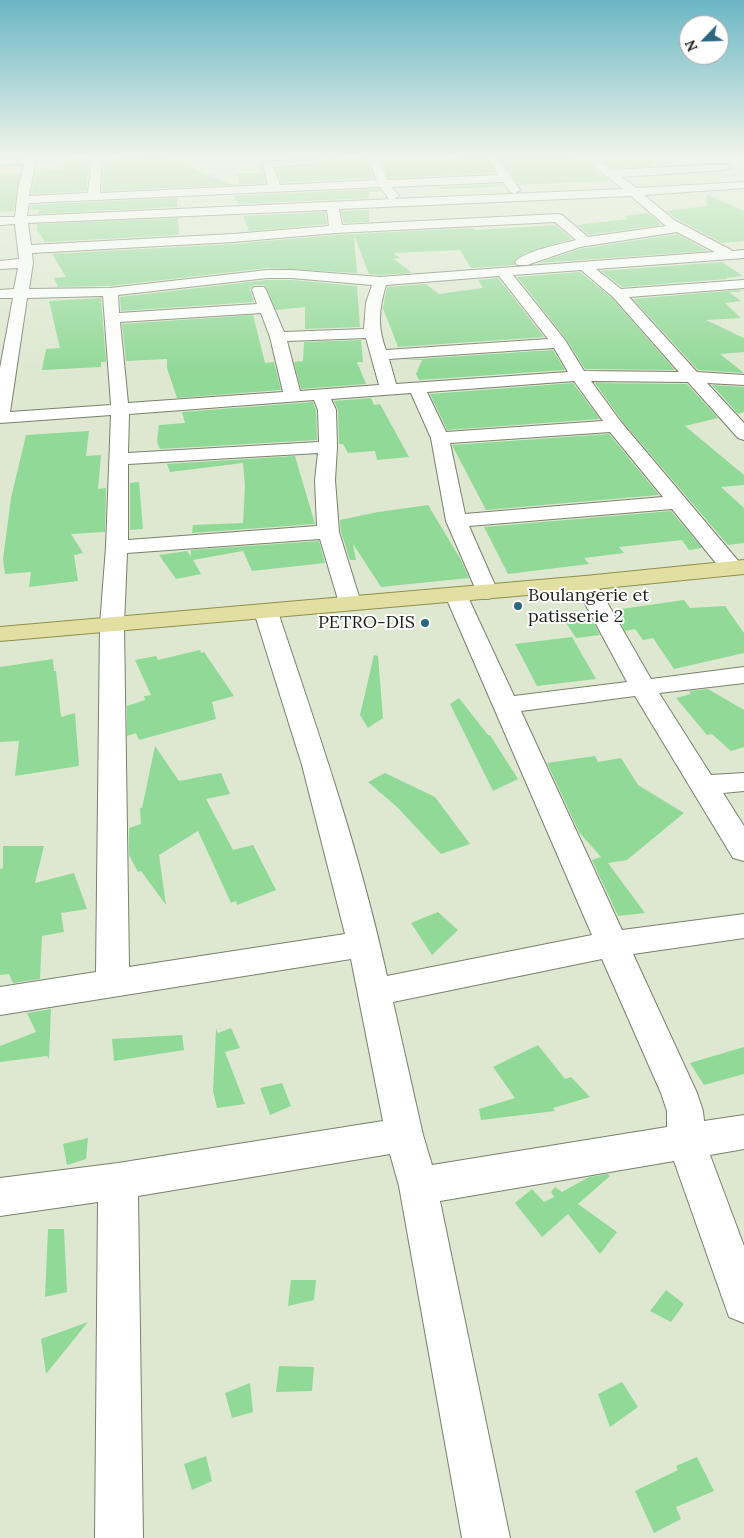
<!DOCTYPE html>
<html>
<head>
<meta charset="utf-8">
<style>
	body { margin:0 }
	#map { position:relative; width:744px; height:1538px; overflow:hidden; background:#dee8d1; font-family:Lora,serif }
	canvas { display:block }
	.north { position:absolute; left:679px; top:15px; width:50px; height:50px; box-sizing:border-box; background:#fff; border:1px solid #a5a7a3; border-radius:50%; rotate:246deg; font-size:14px; font-weight:700; line-height:20px; text-align:center; color:#1e221a }
	.north::after { content:''; display:block; margin:auto; width:18px; height:22px; background:#2b687f; clip-path:polygon(50% 0,100% 100%,50% 72%,0 100%) }
</style>
</head>
<body>
<div id="map">
<canvas width="744" height="1538"></canvas>
<div class="north">N</div>
</div>
<script>
const ctx = document.querySelector('canvas').getContext('2d');
ctx.lineJoin = 'round';
function fillPath(path, color) { ctx.fillStyle = color; ctx.fill(path, 'evenodd'); }
function trace(path, color, width, dash) { ctx.strokeStyle = color; ctx.lineWidth = width; ctx.lineCap = dash ? 'butt' : 'round'; ctx.setLineDash(dash || []); ctx.stroke(path); }
function drawText(font, color, halo, rows, align = 'center') {
  ctx.font = font + ' Lora,serif'; ctx.lineWidth = 4; ctx.setLineDash([]); ctx.textBaseline = 'middle'; ctx.strokeStyle = halo; ctx.fillStyle = color; for (const [text, x, y, turn = 0] of rows) {
    ctx.save(); ctx.translate(x, y); ctx.rotate((+turn || 0) * Math.PI / 180); ctx.textAlign = isNaN(turn) ? turn : align; if (halo) ctx.strokeText(text, 0, 0); ctx.fillText(text, 0, 0); ctx.restore();
  }
}
fillPath(new Path2D(`
	M159 155 231 184 233 185 102 191 104 160Z
	M463 155H484L495 173 389 178 383 164 436 162 442 159 464 158Z
	M499 155H565L578 161H584L609 181 519 185Z
	M69 158 90 159 86 191 31 194 36 172 62 170Z
	M348 159H366L374 178 281 183 277 169 331 165 334 160Z
	M649 159 650 166 613 168 602 161Z
	M258 167H262L266 183 239 185 238 173H260Z
	M20 173 14 211 0 212V174Z
	M502 184 503 186 476 188 441 189 437 187Z
	M379 189 381 191 369 192V198L238 204 234 196Z
	M706 194 744 211V241L722 243 675 218 666 211 707 206Z
	M177 198V207L38 214 39 209 30 210 31 205Z
	M369 210V222L344 223 341 211Z
	M325 212 327 224 249 231 243 216Z
	M648 213 662 225 589 235 577 225 627 219 625 216Z
	M178 218 179 235 45 242 37 230V224Z
	M555 225 572 239 526 253 514 261 515 265 471 268 460 250 393 253 400 258 394 259 412 273 380 275 369 274 354 235 357 273 267 268 110 286 58 287 54 278 66 277 52 254 233 244 336 235 472 228 475 230Z
	M677 234 708 251 538 263 580 249Z
	M722 262 743 276 726 278 727 279 622 287 601 271Z
	M580 272 612 298 675 370 585 369 566 339 517 277Z
	M498 278 544 337 398 347 383 308 387 287 426 284 439 294 483 288 478 280Z
	M267 280H292L357 286 360 327 305 329V307L276 310 264 285H254L250 289 254 302 121 311 120 297Z
	M739 290 741 292H729L741 301 725 303 741 318 706 320 744 338V352L720 354 744 373 698 370 633 299Z
	M101 298 106 362H101V367L42 370 46 349 60 348 49 301Z
	M253 315 265 363 274 362 281 390 177 398 167 368V359L126 361 122 324Z
	M361 340 363 362H357L366 384 301 389 294 362 303 361 304 342Z
	M553 350 565 370 419 380 416 374 422 360H403Z
	M573 383 600 419 447 430 430 394Z
	M595 383 687 384 718 418 685 426 744 475V485L721 487 744 508V543L728 545 622 421Z
	M712 385 744 387V412L738 414Z
	M371 398 374 405 380 404 409 457 377 460 375 451 348 453 343 444H339L338 410 334 401Z
	M313 402 316 410 317 440 160 449 157 442 159 425 185 423 182 412Z
	M89 431 86 456 101 455 98 489 106 488 105 532 71 534 83 553 74 555 78 581 29 587 31 572 5 574 3 559 11 498 26 435Z
	M609 434 659 495 486 510 452 445Z
	M295 456 315 524 192 533 193 525 243 523 245 486 243 463 170 472 167 464Z
	M139 482 143 529 130 530V483Z
	M428 505 461 560 469 578 381 587 353 544 356 560H350L341 532 340 520 378 512Z
	M671 511 702 548 689 550 682 540 619 547 624 553 584 558 589 564 508 574 484 527Z
	M319 541 325 563 252 571 243 551 193 560 201 574 176 579 159 555 187 551 191 556V550Z
	M684 600 690 608 725 606 744 633V653L674 669 653 638 643 640 635 629 625 631 614 610Z
	M589 614 600 635 576 638 563 618Z
	M572 637 596 679 537 686 515 644Z
	M200 650 201 653 204 652 234 696 212 702 216 719 139 740 136 733 127 736V706L145 700 144 696 151 695 135 660 156 656 158 660Z
	M374 655 378 656 383 718 368 728 360 715Z
	M53 659 54 671H56L61 717 75 713 79 766 15 776 19 741 0 742V667Z
	M708 689 744 710V747L731 751 712 734 707 735 676 698 691 694 689 691Z
	M459 698 488 735H490L518 779 493 791 450 704Z
	M155 746 179 781 221 773 230 794 206 799 233 850 253 845 276 890 237 905 236 901 231 903 198 831 159 855 166 905 141 871 138 872 129 855V828L141 824 140 808H142Z
	M595 756 598 762 621 758 638 785 684 813 627 860 608 863 645 913 618 916 592 860 601 857 579 832 547 763Z
	M385 773 435 797 470 844 441 854 397 807 368 782Z
	M3 846H44L35 883 74 873 87 909 61 913 64 932 42 936 40 979 13 983 9 974 0 975V869L3 868Z
	M438 912 458 930 432 955 411 923Z
	M51 1009 49 1059 47 1056 0 1062V1046L36 1032 27 1013Z
	M231 1028 240 1048 225 1052 245 1104 217 1108 213 1091 216 1029 218 1033Z
	M182 1035 184 1050 114 1061 112 1039Z
	M538 1045 565 1079 571 1077 590 1097 553 1108 555 1111 481 1120 479 1109 515 1098 493 1067Z
	M744 1047V1074L704 1085 690 1063Z
	M282 1083 291 1106 270 1115 260 1088Z
	M88 1138 86 1159 67 1165 63 1144Z
	M608 1174 610 1176 578 1204 617 1232 600 1254 568 1214 542 1237 515 1203 532 1189 544 1202 554 1197 551 1192 555 1187 562 1192 589 1177Z
	M48 1229H64L67 1292 45 1297Z
	M291 1280H316L314 1300 288 1306Z
	M666 1290 684 1304 671 1322 650 1311Z
	M88 1322 46 1374 41 1339Z
	M279 1366 314 1367 312 1391 276 1392Z
	M622 1382 638 1407 610 1427 598 1394Z
	M250 1383 253 1412 232 1418 225 1393Z
	M206 1456 212 1481 192 1490 184 1464Z
	M697 1457 714 1491 676 1507 681 1519 654 1533 635 1491 678 1470 676 1466Z`), '#91d997');
const minor = new Path2D(`
	M27 155H37L29 196 88 193 92 155H102L100 193 268 185 263 164 264 162 327 158 332 161 331 163 274 167 280 185 377 180 366 155H440L441 157 436 160 380 162 388 180 498 175 486 155H497L520 190 514 194 510 192 503 182 392 187 399 196 394 199 623 189 579 155H591L612 170 725 164 731 167 725 170 621 177 637 188 744 182V188L644 195 674 220 733 251 744 250V258L596 269 621 289 744 280V288L629 297 697 372 744 375V385L707 383 744 423V440L738 438 688 382 591 381 621 422 740 563 743 568 740 573 732 575 724 573 672 509 469 526 498 592 495 597 487 599 479 597 446 521 431 438 411 393 331 399 336 410 337 447 335 480 339 532 361 603 358 608 350 610 342 608 339 603 320 539 127 553 124 625 129 967 345 934 302 765 254 612 258 607 266 605 274 607 278 612C318 732 360 852 387 976L592 935 445 595 448 590 456 588 464 590 467 595 514 696 627 682 574 583 577 578 585 576 593 578 596 583 651 679 744 667V683L659 693 711 775 744 773V791L723 793 744 826V861L733 858 635 696 521 711 622 930 744 914V938L633 954 697 1093 703 1111 704 1121 744 1115V1149L710 1155 744 1246V1323L729 1317 674 1161 440 1201 510 1538H462L399 1186 390 1154 138 1196 143 1538H95L98 1202 0 1216V1178L118 1163 383 1121 351 959 0 1015V987L96 972 100 625 106 547 111 415 0 423V368L13 298H0V290L14 289 18 268 0 269V261L19 259 15 224 0 225V217H15L18 189 24 164 0 165V159L26 158ZM380 187 389 199H393L27 216 29 203ZM631 196 666 226 588 237 562 215 558 214 342 225 339 209ZM327 210 329 226 233 234 31 245 28 223ZM555 222 576 240C561 244 524 251 515 262L517 265H527L580 247 677 232 715 252 380 277 292 270H267L110 288 29 289 33 263 32 253 233 242 336 233ZM581 270 613 297 679 372 584 371 565 340 513 275ZM499 276 548 339 386 350C377 326 379 309 386 285ZM267 278H292L372 285 366 303 364 329 284 332 266 290 264 287H254L252 290 257 304 119 313 118 295ZM103 296 111 405 10 412 27 298ZM261 313 270 337 283 392 128 403 120 322ZM366 338 379 385 300 391 287 341ZM554 348 568 372 396 384 389 359ZM574 381 603 421 446 432 427 392ZM314 400 318 410 319 442 128 453 129 414ZM610 432 663 497 465 514 450 443ZM318 453 315 480 317 526 128 540V464ZM602 959 661 1093 667 1111V1127L432 1165 423 1135 393 1002Z`);
const major = new Path2D(`
	M744 560V574L585 590 0 641V627L585 576Z`);
trace(minor, '#78816c', 2);
trace(major, '#908f4b', 2);
fillPath(minor, '#fff');
fillPath(major, '#e2dfa3');
const sky = ctx.createLinearGradient(0, 0, 0, 371);
sky.addColorStop(0, '#6ab6c5');
sky.addColorStop(0.42, '#f0f5ea');
sky.addColorStop(1, '#f0f5ea00');
ctx.fillStyle = sky;
ctx.fillRect(0, 0, 744, 371);
for (const [x, y, r, color] of [
	[518,606,5,"#2b687f"],
	[425,623,5,"#2b687f"]
]) { const dot = new Path2D(); dot.arc(x, y, r, 0, 2 * Math.PI); ctx.fillStyle = color; ctx.fill(dot); trace(dot, '#fff', 2); }
drawText('18px', '#1e221a', '#fff', [
	["Boulangerie et",528,596],
	["patisserie 2",528,617],
	["PETRO-DIS",415,623,"right"]
], 'left');
</script>
</body>
</html>
